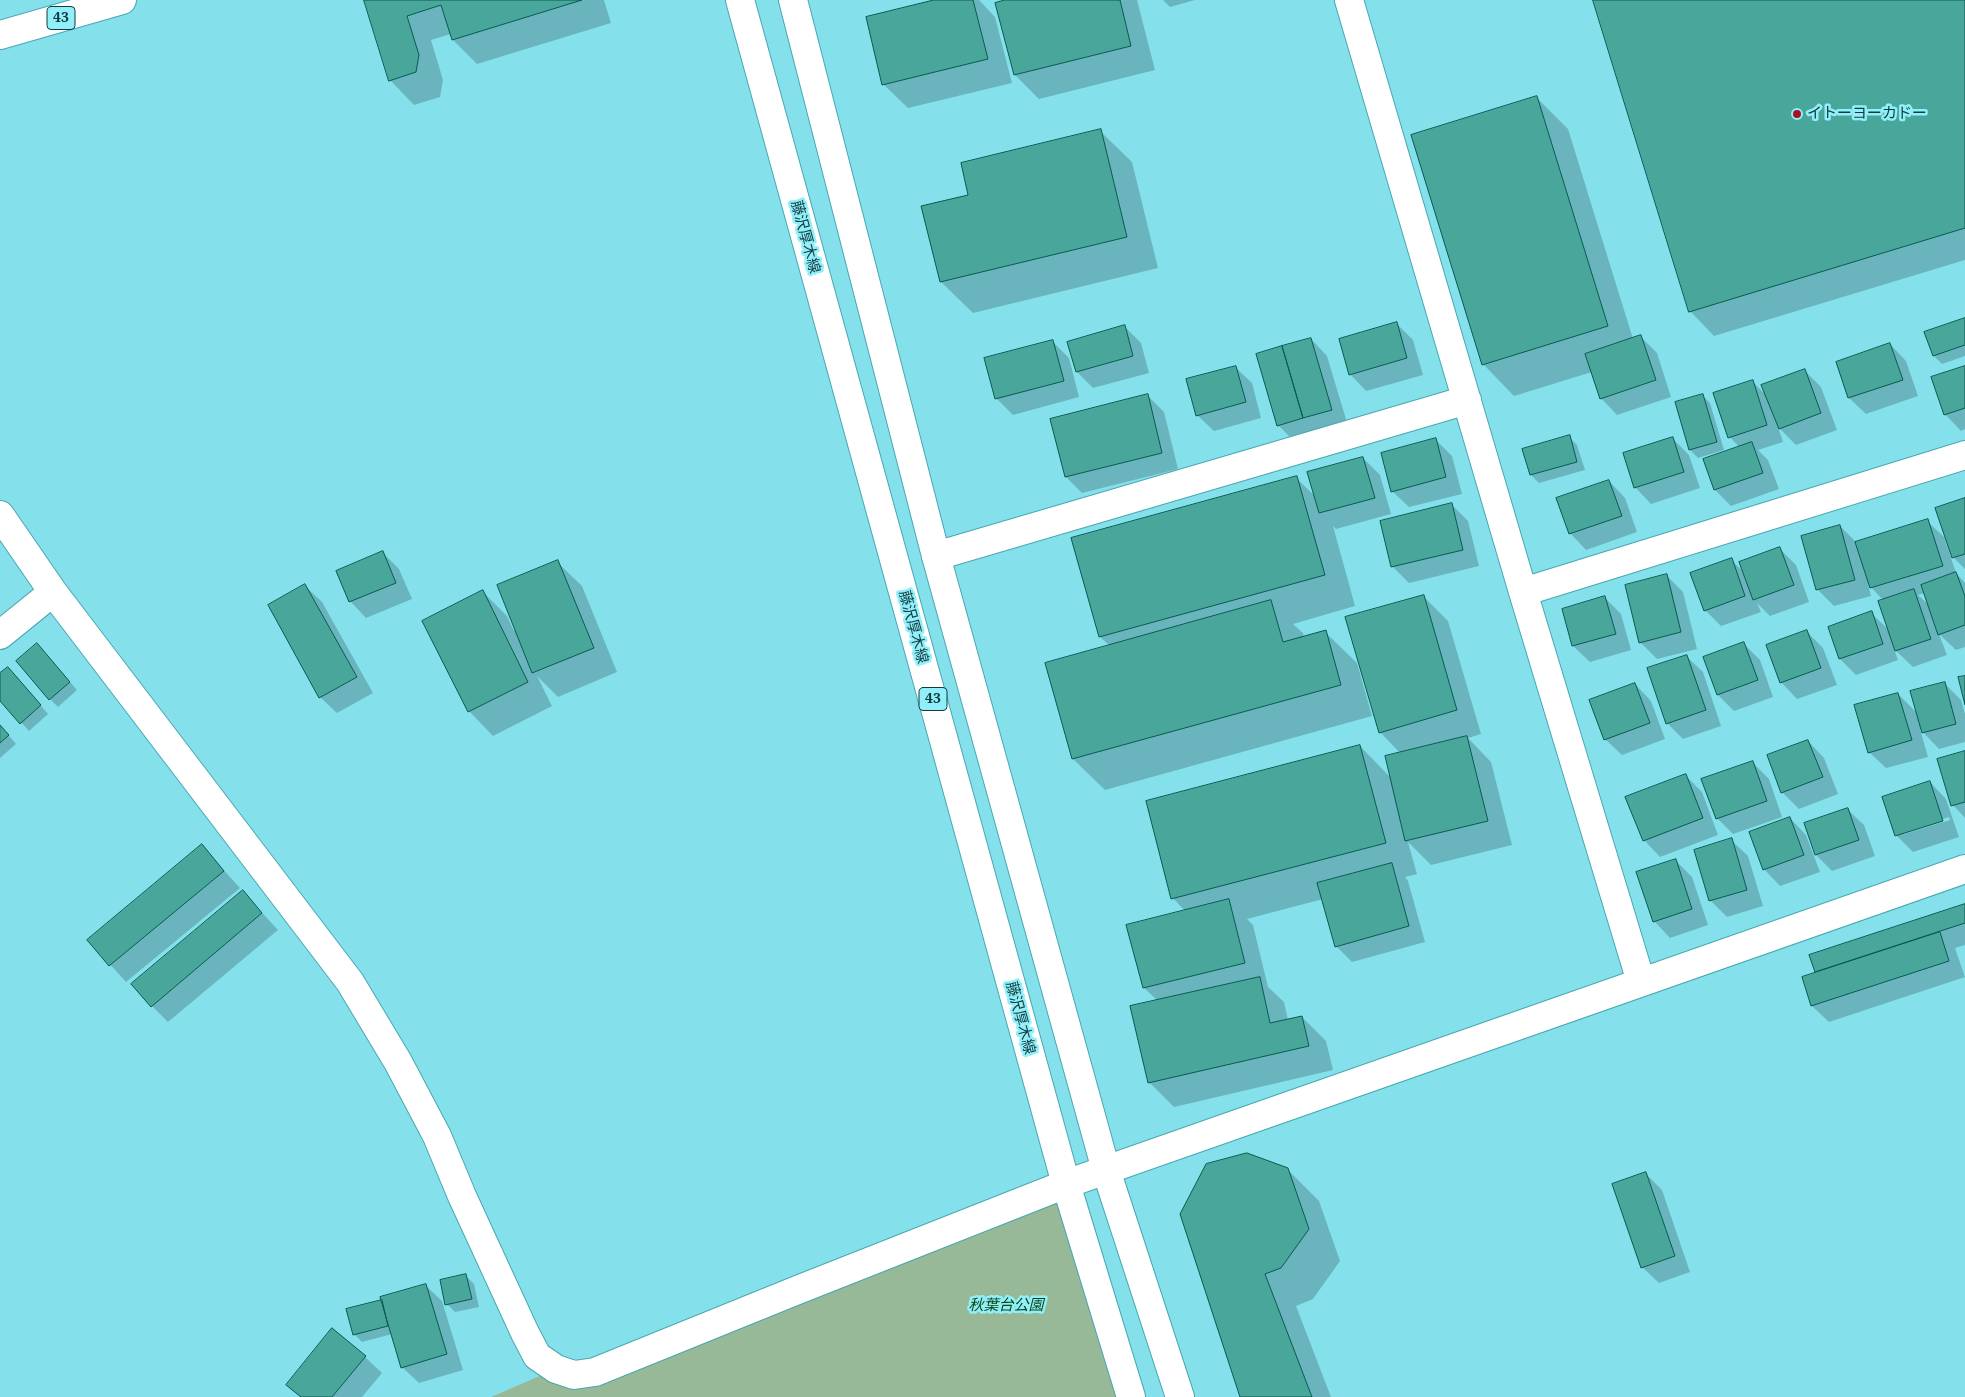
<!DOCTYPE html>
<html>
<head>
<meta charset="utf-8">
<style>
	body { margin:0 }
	canvas { display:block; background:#84e1ec }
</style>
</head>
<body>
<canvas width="1965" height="1397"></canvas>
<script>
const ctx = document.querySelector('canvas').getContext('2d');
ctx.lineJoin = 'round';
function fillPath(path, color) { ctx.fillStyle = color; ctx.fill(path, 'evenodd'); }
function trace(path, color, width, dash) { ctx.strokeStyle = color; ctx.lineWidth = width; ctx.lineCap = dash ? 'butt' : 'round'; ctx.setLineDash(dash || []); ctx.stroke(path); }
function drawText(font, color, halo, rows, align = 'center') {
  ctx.font = font + ' "Noto Serif","Noto Sans JP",serif'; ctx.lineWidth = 5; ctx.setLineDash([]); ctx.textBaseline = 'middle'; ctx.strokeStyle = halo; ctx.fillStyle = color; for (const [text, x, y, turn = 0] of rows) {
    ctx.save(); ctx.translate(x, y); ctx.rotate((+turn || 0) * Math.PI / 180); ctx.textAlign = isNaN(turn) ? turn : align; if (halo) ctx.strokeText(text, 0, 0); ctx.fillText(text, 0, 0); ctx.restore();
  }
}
fillPath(new Path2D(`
	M1066 1184 1131 1397H491L556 1369 574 1375Z`), '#97b997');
fillPath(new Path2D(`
	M365 0H604L611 23 477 64 453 40 451 34 431 40 443 80 440 97 414 105 390 80Z
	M939 0H979L995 17 1012 83 908 108 883 84Z
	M1010 0H1137L1155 70 1039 99 1015 75 996 4Z
	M1163 0H1195L1170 7Z
	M1594 0H1965V260L1714 336 1690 311Z
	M1537 98 1568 129 1633 339 1641 337 1657 353 1671 397 1617 415 1601 398 1592 372 1514 396 1483 364Z
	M1100 131 1132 162 1158 268 973 313 941 282 970 196Z
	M1965 319V356L1942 364 1934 356Z
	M1396 323 1413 340 1423 375 1366 391 1350 374Z
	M1125 327 1141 343 1149 373 1093 388 1077 372 1069 342Z
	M1311 339 1327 356 1348 426 1295 442 1278 425Z
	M1053 342 1069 358 1079 397 1013 415 996 398Z
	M1890 344 1906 361 1918 396 1866 414 1849 398 1837 363Z
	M1235 367 1252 383 1261 418 1214 431 1197 415Z
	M1965 367V429L1961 431 1945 414Z
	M1804 370 1821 387 1837 430 1796 445 1778 427 1783 442 1758 450 1768 460 1779 489 1731 506 1715 490 1740 448 1730 437 1752 381 1767 396Z
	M1147 395 1164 412 1178 469 1082 493 1066 477Z
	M1702 395 1710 403 1724 450 1698 458 1690 450Z
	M1569 437 1577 445 1585 470 1539 483 1531 475 1524 450Z
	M1673 439 1689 455 1700 488 1651 504 1635 487Z
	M1436 440 1452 456 1462 494 1409 507 1392 491Z
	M1363 458 1380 475 1391 514 1336 529 1333 526 1355 606 1293 624 1303 633 1304 638 1325 632 1357 663 1372 716 1105 790 1073 759 1046 664 1110 646 1100 637 1296 478 1315 496Z
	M1609 481 1625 498 1637 532 1586 550 1570 533Z
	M1965 499V569L1954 558Z
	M1452 505 1468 521 1479 566 1409 583 1392 566Z
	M1927 521 1944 537 1956 573 1965 583V647L1956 650 1939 634 1947 655 1913 667 1894 649 1898 660 1856 675 1840 659 1829 628 1871 613 1890 631 1884 601 1868 584 1871 596 1834 606 1818 590 1802 537 1840 526 1857 543ZM1925 593 1930 606 1918 595Z
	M1780 549 1796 565 1809 602 1770 616 1757 603 1761 612 1721 626 1705 610 1731 560 1744 572Z
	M383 553 399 569 412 599 366 618 350 601Z
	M557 562 582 586 617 672 558 697 537 676 552 706 493 736 469 711 483 592 507 616 514 631Z
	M1667 576 1683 592 1697 649 1657 659 1640 642Z
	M305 586 322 602 373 693 337 713 320 697Z
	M1424 597 1448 621 1481 734 1468 738 1491 762 1512 845 1431 865 1408 842 1417 874 1405 877 1408 881 1425 942 1352 962 1336 946 1323 899 1247 919 1253 925 1268 987 1284 1002 1288 1020 1302 1017 1326 1041 1333 1070 1174 1107 1149 1082 1158 1001 1144 988 1128 926 1185 911 1173 898 1360 746 1391 778 1401 754 1380 732Z
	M1605 598 1621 614 1631 650 1590 662 1573 646 1563 610Z
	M1806 631 1823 648 1837 685 1797 699 1781 682Z
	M1744 644 1760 660 1773 697 1734 711 1718 695Z
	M45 653 77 690 58 707 50 699Z
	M1686 656 1703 672 1721 726 1683 739 1667 723Z
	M0 675 16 676 48 714 29 731 0 699Z
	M1944 683 1961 700 1965 714V742L1939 749 1920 729 1928 757 1886 768 1869 752 1898 694 1918 714Z
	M1635 684 1651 701 1665 739 1622 755 1605 739Z
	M0 725 16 744 0 758Z
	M1808 741 1824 758 1838 794 1799 809 1782 792Z
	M1965 752V818L1953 805Z
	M1752 762 1769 779 1782 817 1733 834 1717 818Z
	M1685 775 1702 792 1718 835 1660 857 1644 840Z
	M1930 782 1946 799 1959 837 1913 852 1896 835ZM1949 817 1950 820 1904 834V832Z
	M1847 809 1864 825 1875 856 1832 871 1813 852Z
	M1790 818 1806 835 1820 872 1780 886 1764 869Z
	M1731 840 1748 856 1763 906 1727 917 1710 900Z
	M202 846 240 888 126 982 88 940Z
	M1676 861 1692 877 1708 925 1670 938 1654 921Z
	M243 892 278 930 168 1022 152 1006Z
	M1965 905V945L1955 948 1965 977 1829 1022 1812 1006 1803 978 1817 973 1811 955Z
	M1287 1169 1319 1201 1340 1261 1313 1299 1296 1306 1331 1397H1241L1181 1214Z
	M1645 1173 1662 1190 1690 1272 1659 1283 1642 1267Z
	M466 1276 474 1284 479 1307 455 1312 447 1304Z
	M425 1285 442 1301 463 1370 419 1383 402 1367 392 1334 362 1342 354 1334 382 1301Z
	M365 1357 382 1373 362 1397H300L287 1385Z`), '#0003');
const building = new Path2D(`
	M364 0H582L452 40 441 5 407 16 419 55 416 72 389 81Z
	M934 0H973L988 59 882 85 866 17Z
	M1005 0H1120L1131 46 1014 75 995 3Z
	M1593 0H1965V228L1689 312Z
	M1537 96 1608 326 1482 365 1411 135Z
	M1101 129 1127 237 940 282 921 206 968 195 961 163Z
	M1965 318V345L1933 356 1924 332Z
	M1397 322 1407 358 1349 375 1339 339Z
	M1125 325 1133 356 1076 372 1067 342Z
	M1641 335 1656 380 1600 399 1585 354Z
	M1311 338 1332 410 1303 418 1282 346Z
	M1053 340 1064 381 995 399 984 358Z
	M1890 343 1903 380 1848 398 1836 362Z
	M1282 346 1303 418 1277 426 1256 354Z
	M1236 366 1246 402 1196 416 1186 379Z
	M1965 366V408L1944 415 1931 377Z
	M1805 369 1821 413 1779 429 1761 385Z
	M1753 380 1767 425 1728 438 1713 393Z
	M1148 394 1162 453 1065 477 1050 419Z
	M1703 394 1717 442 1689 450 1675 402Z
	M1570 435 1577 462 1530 475 1522 449Z
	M1673 437 1684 472 1634 488 1623 453Z
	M1436 438 1446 477 1391 492 1381 453Z
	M1752 442 1763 473 1714 490 1703 459Z
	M1363 457 1375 498 1319 513 1307 472Z
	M1297 476 1325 575 1099 637 1071 538Z
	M1609 480 1622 516 1569 534 1556 498Z
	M1965 498V554L1952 558 1935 508Z
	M1452 503 1463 550 1391 567 1380 521Z
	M1928 519 1943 566 1870 588 1855 542Z
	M1840 525 1855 580 1816 590 1801 536Z
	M1780 547 1794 585 1753 600 1739 562Z
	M383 551 396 583 349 602 336 571Z
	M1732 558 1745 596 1704 611 1690 573Z
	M558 560 594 648 532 673 497 585Z
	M1956 572 1965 596V625L1938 635 1921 585Z
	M1667 574 1681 632 1639 643 1625 585Z
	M305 584 357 677 319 698 268 605Z
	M1914 589 1931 639 1895 651 1878 601Z
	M483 590 528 682 468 712 422 621Z
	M1424 595 1457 710 1379 733 1345 617Z
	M1605 596 1616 634 1572 646 1562 609Z
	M1271 600 1283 642 1326 630 1341 685 1072 759 1045 663Z
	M1872 611 1883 644 1839 659 1828 627Z
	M1807 630 1821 668 1780 683 1766 645Z
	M1744 642 1758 680 1717 695 1703 657Z
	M37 643 70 682 49 700 16 661Z
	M1687 655 1706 710 1666 724 1647 668Z
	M8 667 41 705 20 724 0 701V673Z
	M1965 676V705L1958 677Z
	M1945 682 1956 724 1922 733 1910 691Z
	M1635 683 1650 723 1604 740 1589 700Z
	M1898 693 1912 740 1868 753 1854 705Z
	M0 725 9 735 0 743Z
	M1467 736 1488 821 1405 841 1385 756Z
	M1808 740 1823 777 1781 793 1767 755Z
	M1360 745 1386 843 1171 899 1146 801Z
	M1965 751V802L1951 806 1937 759Z
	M1753 761 1767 801 1716 819 1701 779Z
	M1686 774 1703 818 1643 841 1625 797Z
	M1930 781 1943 821 1895 836 1882 797Z
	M1848 808 1859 840 1815 855 1804 823Z
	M1790 817 1804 855 1763 870 1749 832Z
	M1732 838 1747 890 1709 901 1694 850Z
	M202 844 224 871 109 966 87 940Z
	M1676 859 1692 909 1653 922 1636 872Z
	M1392 863 1409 926 1335 947 1317 883Z
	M243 890 262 913 151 1007 131 984Z
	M1229 899 1245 963 1143 988 1126 925Z
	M1965 904V923L1815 972 1809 955Z
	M1940 932 1949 961 1811 1006 1802 977Z
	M1260 977 1270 1023 1302 1016 1309 1046 1148 1083 1130 1006Z
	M1247 1153 1288 1168 1309 1229 1281 1268 1265 1274 1312 1397H1240L1180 1214 1206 1164Z
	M1646 1172 1675 1256 1641 1268 1612 1184Z
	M466 1274 472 1299 445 1305 440 1280Z
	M426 1284 447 1354 401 1368 380 1297Z
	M382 1300 388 1326 353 1335 346 1309Z
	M332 1328 366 1356 332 1397H301L286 1385Z`);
fillPath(building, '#49a69b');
trace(building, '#085a52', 1);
const minor = new Path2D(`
	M1349 0 1523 592 1641 982
	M0 515 53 592 350 982 398 1062 437 1136 462 1196 525 1333 537 1356 556 1369 574 1375 595 1372 800 1289 1066 1184 1965 869
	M936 556 1467 400
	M1523 592 1965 455
	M0 635 53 592`);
const major = new Path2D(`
	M740 0 1066 1184 1131 1397
	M793 0 936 556 1106 1170 1180 1397
	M0 35 122 0`);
trace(minor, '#48a7b1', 30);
trace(major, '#48a7b1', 30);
trace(minor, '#fff', 28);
trace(major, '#fff', 28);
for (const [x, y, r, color] of [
	[1797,114,5,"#a81220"]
]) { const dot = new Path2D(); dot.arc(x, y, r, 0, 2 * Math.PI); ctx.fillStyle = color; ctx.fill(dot); trace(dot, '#91eff9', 2); }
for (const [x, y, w] of [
	[61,18,28],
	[933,699,28]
]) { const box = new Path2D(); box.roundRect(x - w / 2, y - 11.5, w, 23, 4); ctx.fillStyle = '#91eff9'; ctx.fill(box); trace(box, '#113a3e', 1); }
drawText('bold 14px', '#113a3e', null, [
	["43",61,18],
	["43",933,699]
]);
drawText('15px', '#113a3e', '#91eff9', [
	["イトーヨーカドー",1807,114]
], 'left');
drawText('15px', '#113a3e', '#91eff9', [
	["藤沢厚木線",805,237,75],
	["藤沢厚木線",913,627,75],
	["藤沢厚木線",1020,1018,75]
]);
drawText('italic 15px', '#0d4614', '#91eff9', [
	["秋葉台公園",1006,1306]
]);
</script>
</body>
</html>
